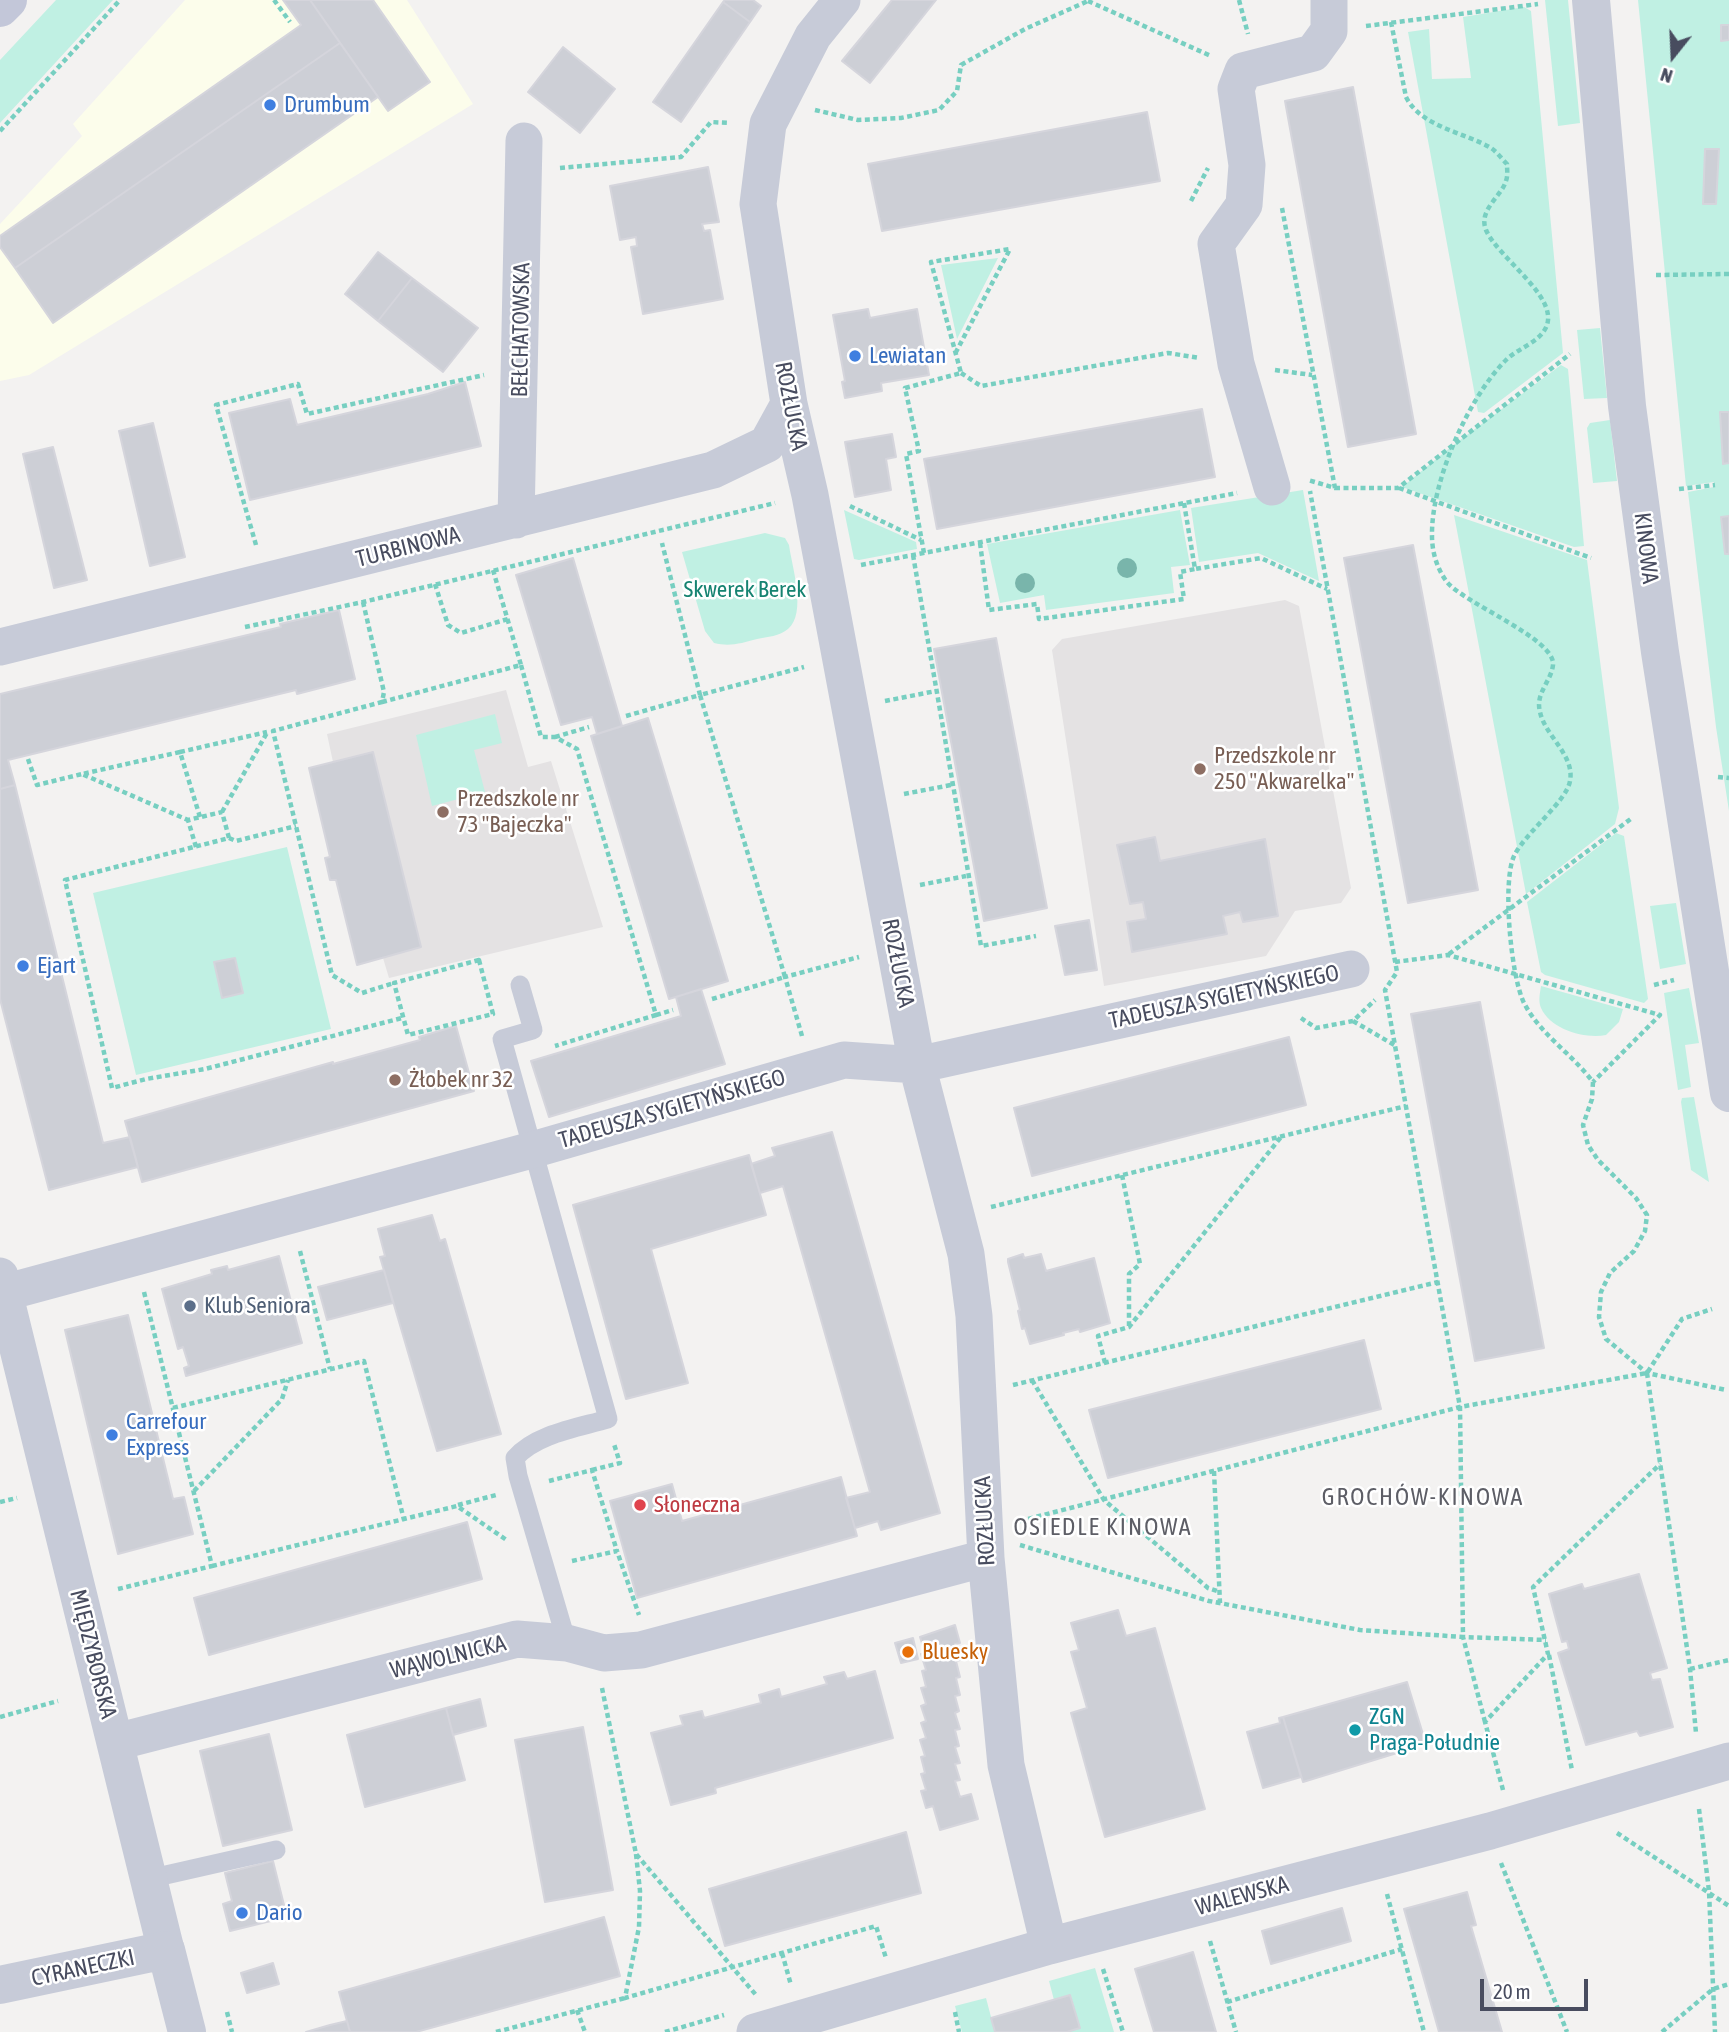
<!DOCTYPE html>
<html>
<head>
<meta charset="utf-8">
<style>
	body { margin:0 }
	#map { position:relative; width:1729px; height:2032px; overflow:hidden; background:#f3f2f1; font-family:"Asap Condensed",sans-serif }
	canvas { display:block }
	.north { position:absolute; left:1638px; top:21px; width:70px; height:70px; -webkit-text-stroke:5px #fff; paint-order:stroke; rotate:198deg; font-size:19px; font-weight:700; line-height:28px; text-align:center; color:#484c5f }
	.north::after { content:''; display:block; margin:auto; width:24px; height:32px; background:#484c5f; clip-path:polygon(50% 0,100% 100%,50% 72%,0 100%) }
	.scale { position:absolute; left:1480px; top:1979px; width:108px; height:32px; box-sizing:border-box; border:4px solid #484c5f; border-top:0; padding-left:9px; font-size:21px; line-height:24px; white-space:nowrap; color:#484c5f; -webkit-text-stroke:5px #fff; paint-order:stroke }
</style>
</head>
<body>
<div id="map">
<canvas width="1729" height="2032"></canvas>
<div class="north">N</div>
<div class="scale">20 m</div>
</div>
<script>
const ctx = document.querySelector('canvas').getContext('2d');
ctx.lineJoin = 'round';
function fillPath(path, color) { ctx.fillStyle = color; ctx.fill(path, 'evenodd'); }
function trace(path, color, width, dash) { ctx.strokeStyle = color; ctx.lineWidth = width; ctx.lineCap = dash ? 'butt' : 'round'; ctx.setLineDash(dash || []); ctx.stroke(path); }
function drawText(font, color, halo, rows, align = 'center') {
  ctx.font = font + ' "Asap Condensed",sans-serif'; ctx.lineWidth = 5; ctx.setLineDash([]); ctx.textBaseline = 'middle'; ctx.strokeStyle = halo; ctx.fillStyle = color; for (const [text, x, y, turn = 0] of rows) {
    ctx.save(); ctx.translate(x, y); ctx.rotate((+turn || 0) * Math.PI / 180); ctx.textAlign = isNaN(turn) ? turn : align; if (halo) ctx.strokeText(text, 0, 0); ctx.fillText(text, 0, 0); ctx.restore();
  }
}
fillPath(new Path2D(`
	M185 0H407L473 104 29 375 0 381V224L82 136 73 124Z`), '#fcfdeb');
fillPath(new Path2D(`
	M1285 600 1299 606 1351 888 1341 903 1295 911 1266 956 1104 986 1052 650 1062 639Z
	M506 690 528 767 551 761 603 927 389 978 383 958 357 965 336 880H330L325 858 330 856 309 768 333 762 327 734Z`), '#e4e2e3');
fillPath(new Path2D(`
	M56 0H113L0 123V60Z
	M1545 0H1568L1580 123 1558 126Z
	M1638 0H1729V811L1716 727 1688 492 1714 487V482L1686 486Z
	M1524 7 1531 11 1563 353 1484 413 1478 412 1408 32 1429 29 1432 79 1471 78 1463 17Z
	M998 258 957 339 941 265Z
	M1600 328 1607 398 1584 399 1577 330Z
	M1561 365 1568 369 1584 546 1574 547 1402 487 1452 446Z
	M1610 420 1617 481 1593 483 1587 428 1590 423Z
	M1303 490 1319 581 1258 553 1199 562 1191 508Z
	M844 510 916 542 917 549 859 560 854 559Z
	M1180 510 1190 565 1171 567 1174 593 1046 610 1044 595 1000 603 987 544Z
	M1454 515 1587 560 1619 808 1615 824 1526 894Z
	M765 533 785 538 789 545C792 567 807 613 788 629 780 636 767 637 757 639 742 643 730 647 714 643L705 631 682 552Z
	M495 714 502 743 474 750 485 792 432 806 416 735Z
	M1616 833 1624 836 1648 999 1644 1003 1545 975 1541 972 1527 902Z
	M287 847 331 1029 136 1075 93 893Z
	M1676 903 1686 964 1660 969 1650 906Z
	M1541 986 1623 1009 1619 1022 1606 1035C1585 1039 1551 1030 1541 1008 1538 1001 1540 993 1541 986Z
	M1689 988 1699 1043 1685 1045 1691 1087 1678 1090 1664 993Z
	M1694 1097 1709 1182 1691 1170 1681 1102 1682 1098Z
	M1095 1968 1114 2032H1067L1080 2028 1071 1996 1054 2000 1049 1981Z
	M986 1998 995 2032H962L955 2006Z`), '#c0f0e3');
const building = new Path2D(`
	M283 0H310L340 43 15 268 0 247V236L301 25Z
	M310 0H373L430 82 388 111Z
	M725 0H753L761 6 750 22 723 2Z
	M892 0H936L870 83 842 61Z
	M723 2 750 22 681 122 653 102Z
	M1721 25H1729V40L1721 41Z
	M340 43 378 97 53 323 15 268Z
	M563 47 615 89 580 133 528 92Z
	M1353 87 1416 434 1348 447 1285 101Z
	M1147 112 1160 181 882 231 868 164Z
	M1705 149H1719L1716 204H1703Z
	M708 167 719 222 702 224 704 231 710 230 723 299 643 314 631 247 637 246 636 237 620 240 610 186Z
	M378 252 412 278 378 321 345 294Z
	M412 278 478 328 443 372 378 321Z
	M868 309 870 318 917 309 929 375 881 383 882 391 845 398 842 382 845 381 833 315Z
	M465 382 481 446 250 500 229 413 290 399 297 425 428 394Z
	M1202 409 1215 477 937 529 924 459Z
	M1720 412H1729V463L1723 464Z
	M153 423 185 557 150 566 119 431Z
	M892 434 896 457 886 459 891 490 855 497 845 442Z
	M53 447 87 580 54 588 23 454Z
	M1729 516V554H1725L1721 517Z
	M1413 545 1478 890 1408 903 1344 558Z
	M573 558 622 726 597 734 592 717 561 725 516 575Z
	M339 610 355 679 297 694 296 690 8 760 15 785 0 789V694L281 627 280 624Z
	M996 638 1047 908 984 921 934 649Z
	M648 718 728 981 669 999 591 736Z
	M373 752 421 947 357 965 336 880H330L325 858 330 857 309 768Z
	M15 785 103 1143 130 1137 138 1167 49 1190 0 999V789Z
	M1155 837 1160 861 1265 839 1278 916 1243 922 1240 912 1223 916 1227 934 1132 952 1127 922 1146 919 1143 902 1130 904 1117 845Z
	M1089 920 1097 970 1065 975 1055 926Z
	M235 958 243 993 222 998 214 962Z
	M701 989 725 1064 549 1117 531 1061 681 1016 676 997Z
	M1480 1002 1544 1348 1475 1361 1411 1014Z
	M456 1026 474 1091 142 1182 125 1121 333 1062V1064L420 1040 419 1037Z
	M1289 1037 1306 1105 1032 1176 1014 1108Z
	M832 1132 940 1513 881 1530 878 1521 855 1528 846 1498 870 1492 783 1186 760 1193 751 1164 775 1156 772 1148Z
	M749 1155 766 1215 651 1249 688 1383 626 1399 573 1205Z
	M432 1215 440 1241 445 1239 501 1434 437 1451 380 1257 385 1256 378 1229Z
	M1023 1254 1024 1258 1041 1254 1046 1271 1094 1258 1110 1323 1080 1332 1079 1329 1063 1333 1064 1335 1030 1344 1025 1328 1022 1329 1018 1311 1020 1310 1008 1262V1259Z
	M279 1256 302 1343 186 1376 184 1368 189 1366 183 1347 178 1349 162 1289 212 1274 211 1270 227 1266 228 1270Z
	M384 1270 393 1303 327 1320 318 1287Z
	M128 1315 173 1499 184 1497 193 1534 118 1554 65 1330Z
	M1364 1340 1381 1409 1108 1478 1089 1410Z
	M841 1477 857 1536 637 1598 610 1501 672 1484 682 1521Z
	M467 1522 482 1579 209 1655 194 1598Z
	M1639 1574 1667 1668 1650 1673 1652 1680 1660 1679 1673 1727 1640 1736 1637 1731 1586 1745 1558 1653 1569 1649 1567 1641 1562 1642 1549 1594 1582 1584 1584 1589Z
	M1118 1610 1126 1636 1155 1628 1205 1809 1105 1837 1071 1713 1087 1708 1071 1652 1079 1650 1071 1623Z
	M955 1625 960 1643 955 1644 960 1660 956 1661 960 1677 956 1678 960 1695 955 1696 959 1711 955 1713 960 1729 955 1730 959 1746 955 1747 960 1763 955 1764 960 1780 955 1781 960 1797 971 1794 978 1819 940 1830 933 1806 926 1808 921 1791 926 1790 921 1774 925 1773 921 1757 925 1756 920 1740 926 1738 921 1723 926 1721 921 1706 926 1704 921 1688 926 1687 922 1671 926 1670 921 1654 925 1653 920 1637Z
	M913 1638 918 1659 901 1663 895 1643Z
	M875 1671 893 1738 715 1788 716 1793 671 1805 651 1733 683 1725 680 1716 702 1711 704 1718 761 1703 759 1695 779 1689 781 1697 827 1684 824 1677 844 1672 847 1679Z
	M1407 1682 1426 1744 1303 1782 1283 1717Z
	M480 1699 486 1726 453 1735 446 1708Z
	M446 1708 465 1780 365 1807 347 1735Z
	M1283 1717 1301 1777 1263 1788 1247 1732 1280 1723 1279 1718Z
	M583 1727 613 1890 545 1902 515 1740Z
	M269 1734 292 1830 223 1846 200 1751Z
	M906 1832 921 1893 725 1946 709 1889Z
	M273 1861 287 1917 230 1931 223 1904 232 1901 225 1873Z
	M1467 1892 1476 1925 1471 1926 1502 2032H1439L1404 1909Z
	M1342 1908 1351 1941 1271 1964 1262 1931Z
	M604 1917 620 1976 416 2032H350L339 1992Z
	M1193 1952 1216 2032H1154L1135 1969Z
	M273 1963 279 1984 247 1993 241 1973Z
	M1070 1995 1080 2028 1067 2032H995L991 2018Z
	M347 2021 350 2032H306L330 2025Z`);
fillPath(building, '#cdcfd6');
trace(building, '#d5d5dc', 2);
trace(new Path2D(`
	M274 0 290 22
	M1239 0 1248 34
	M1088 1 1211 56
	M1391 22 1406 97C1421 127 1464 132 1491 148 1497 152 1502 159 1507 164 1507 169 1508 176 1506 181 1501 197 1478 210 1486 230 1498 258 1557 295 1547 325 1541 342 1518 348 1506 360 1468 398 1431 482 1432 536 1432 552 1437 569 1447 582 1465 604 1556 639 1553 665 1551 682 1535 693 1540 712 1545 736 1575 755 1570 781 1567 801 1525 833 1514 856 1502 882 1511 977 1524 1003 1540 1034 1572 1054 1593 1082L1592 1099 1583 1125 1588 1145 1598 1160 1636 1198 1647 1215 1645 1231 1634 1251 1610 1273 1601 1292 1599 1317 1606 1339 1647 1373 1726 1390
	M1366 26 1538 4
	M815 110 858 120 901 118 939 110 957 91 961 65 1025 29 1088 1
	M0 131 120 0
	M560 168 681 157 711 122 730 123
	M1191 201 1208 168
	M1282 208 1335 488 1308 480
	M1656 275 1729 274
	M1275 370 1312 375
	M961 373 981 386 1168 353 1200 358
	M1335 488H1398L1570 354
	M1399 488 1591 558
	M1679 489 1715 485
	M1184 503 1195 569 1261 558 1327 589
	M850 506 921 540
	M980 543 989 610 1037 604 1039 619 1184 599 1180 572 1195 569
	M256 545 216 405 298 384 307 414 484 375
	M924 553 906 454 919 451 905 388 961 373 931 262 1010 249 956 352
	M913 555 981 946 1036 936
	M861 565 1237 493
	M435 584 448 625 461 633 508 619
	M363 602 384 692 382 702 273 731 332 975 362 993 394 983
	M245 627 363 602 775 503
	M521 665 541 737H555L577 749 656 1015 555 1046
	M885 701 936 691
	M382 702 521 665 493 570
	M626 716 700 695 662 543
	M555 737 589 727
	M180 752 82 774 188 820
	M28 759 37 785 82 774
	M1718 777 1729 778
	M904 794 951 785
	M222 812 268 731
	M200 817 180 752 267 732
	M229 838 236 841 296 826
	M196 847 188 820 222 812 229 838 65 880 112 1088 146 1079 205 1069 402 1018
	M920 885 966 876
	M1449 954 1632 818
	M479 960 493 1014 408 1035 394 983Z
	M1395 962 1448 955 1660 1015 1593 1082
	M1654 985 1674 980
	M712 999 785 977 700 695 804 667
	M656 1015 673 1010
	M1301 1018 1316 1028 1353 1021 1375 1000
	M1353 1021 1396 1046
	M802 1036 785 977 859 957
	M1122 1175 1140 1264 1129 1274V1326
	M991 1207 1406 1106
	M300 1251 330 1369
	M1105 1363 1098 1336 1129 1327 1281 1137
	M1647 1373 1690 1669 1696 1733
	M1032 1380 1104 1500 1208 1588 1220 1592
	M1013 1385 1438 1282
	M173 1408 364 1361 404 1520
	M592 1470 620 1463 614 1444
	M1214 1471 1220 1603
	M549 1481 592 1470 617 1551
	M194 1491 282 1399 288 1380
	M0 1502 17 1498
	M458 1505 496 1495
	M1020 1521 1460 1407 1385 990 1397 972 1310 491
	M1020 1545 1209 1601 1360 1630 1463 1637 1460 1407 1647 1373 1682 1319 1712 1309
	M572 1561 617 1551 639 1615
	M212 1566 457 1506 508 1541
	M118 1589 212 1566 144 1292
	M1549 1655 1572 1770
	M1690 1669 1729 1660
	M602 1688 636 1854 756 1995
	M0 1717 58 1701
	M1485 1722 1463 1637 1546 1640
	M1503 1790 1485 1722 1548 1654 1533 1587 1660 1464
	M1699 1809 1709 1891 1715 2032
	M1617 1833 1729 1906
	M636 1854 640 1891 639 1927 625 1998 876 1926 886 1958
	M1501 1863 1567 2032
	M1387 1894 1424 2032
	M1210 1941 1236 2032
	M782 1953 791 1985
	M1103 1969 1123 2032
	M1227 2002 1402 1949
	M577 2010 585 2032
	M227 2012 232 2032
	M955 2012 959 2032
	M496 2032 625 1998
	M665 2032 724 2015
	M1662 2032 1713 1989 1729 1984`), '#77cfc1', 4.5, [5, 3.5]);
trace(new Path2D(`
	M520 985 533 1030 502 1039 608 1419C577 1428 536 1434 515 1458L518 1476 567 1643
	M148 1879 276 1850`), '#c7cbd8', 19);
trace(new Path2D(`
	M842 0 813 36 768 124 758 204 789 404 810 495 917 1065 966 1254 974 1316 986 1558 1006 1765 1049 1946
	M1272 487 1236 364 1216 244 1244 205 1247 165 1236 89 1243 71 1313 53 1329 31V0
	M516 520 524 141
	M0 647 713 470 767 444 789 404
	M0 1276 166 1950
	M0 1294 532 1150 844 1060 917 1065 1351 969
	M116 1742 517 1639 567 1643 604 1653 641 1650 986 1558
	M755 2032 1049 1946 1490 1831 1729 1761`), '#c7cbd8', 37);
trace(new Path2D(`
	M1591 0 1627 406 1660 652 1729 1093
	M0 1985 166 1950 187 2032`), '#c7cbd8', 38);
trace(new Path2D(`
	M0 8 8 0`), '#c3c7d9', 38);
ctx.fillStyle = '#79b5ab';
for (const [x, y] of [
	[1127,568],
	[1025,583]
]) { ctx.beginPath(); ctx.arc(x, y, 10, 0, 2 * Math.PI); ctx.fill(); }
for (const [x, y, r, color] of [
	[270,105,7,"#3f7fe0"],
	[855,356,7,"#3f7fe0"],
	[1200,769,7,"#8d6e63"],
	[443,812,7,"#8d6e63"],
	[23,966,7,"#3f7fe0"],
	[395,1080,7,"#8d6e63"],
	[190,1306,7,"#5c6f8a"],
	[112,1435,7,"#3f7fe0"],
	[640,1505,7,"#e0444e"],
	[908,1652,7,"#e8710a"],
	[1355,1730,7,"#0f9aa8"],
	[242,1913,7,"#3f7fe0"]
]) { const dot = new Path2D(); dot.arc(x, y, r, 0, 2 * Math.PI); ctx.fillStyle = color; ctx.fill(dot); trace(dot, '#fff', 2.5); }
drawText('23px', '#366cbe', '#fff', [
	["Drumbum",284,105],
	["Lewiatan",869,356],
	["Ejart",37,966],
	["Carrefour",126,1422],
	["Express",126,1448],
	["Dario",256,1913]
], 'left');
drawText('23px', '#484c5f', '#fff', [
	["BEŁCHATOWSKA",521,330,-89],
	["ROZŁUCKA",791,406,79],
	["TURBINOWA",408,547,-14],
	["KINOWA",1646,548,83],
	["ROZŁUCKA",898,963,79],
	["TADEUSZA SYGIETYŃSKIEGO",1224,997,-12],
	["TADEUSZA SYGIETYŃSKIEGO",672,1109,-16],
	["ROZŁUCKA",985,1521,-93],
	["MIĘDZYBORSKA",93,1654,76],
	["WĄWOLNICKA",448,1657,-14],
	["WALEWSKA",1242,1896,-15],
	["CYRANECZKI",83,1968,-12]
]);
drawText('23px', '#168371', '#fff', [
	["Skwerek Berek",745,590]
]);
drawText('23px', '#785e54', '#fff', [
	["Przedszkole nr",1214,756],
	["250 \"Akwarelka\"",1214,782],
	["Przedszkole nr",457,799],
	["73 \"Bajeczka\"",457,825],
	["Żłobek nr 32",409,1080]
], 'left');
drawText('23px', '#4e5e75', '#fff', [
	["Klub Seniora",204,1306]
], 'left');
drawText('23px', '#be3a42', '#fff', [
	["Słoneczna",654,1505]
], 'left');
drawText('23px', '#c56008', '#fff', [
	["Bluesky",922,1652]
], 'left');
drawText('23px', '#0d838f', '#fff', [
	["ZGN",1369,1717],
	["Praga-Południe",1369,1743]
], 'left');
ctx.letterSpacing = '2px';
drawText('24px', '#5d5e66', '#fff', [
	["GROCHÓW-KINOWA",1423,1497],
	["OSIEDLE KINOWA",1103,1527]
]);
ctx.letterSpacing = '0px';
</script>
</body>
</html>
